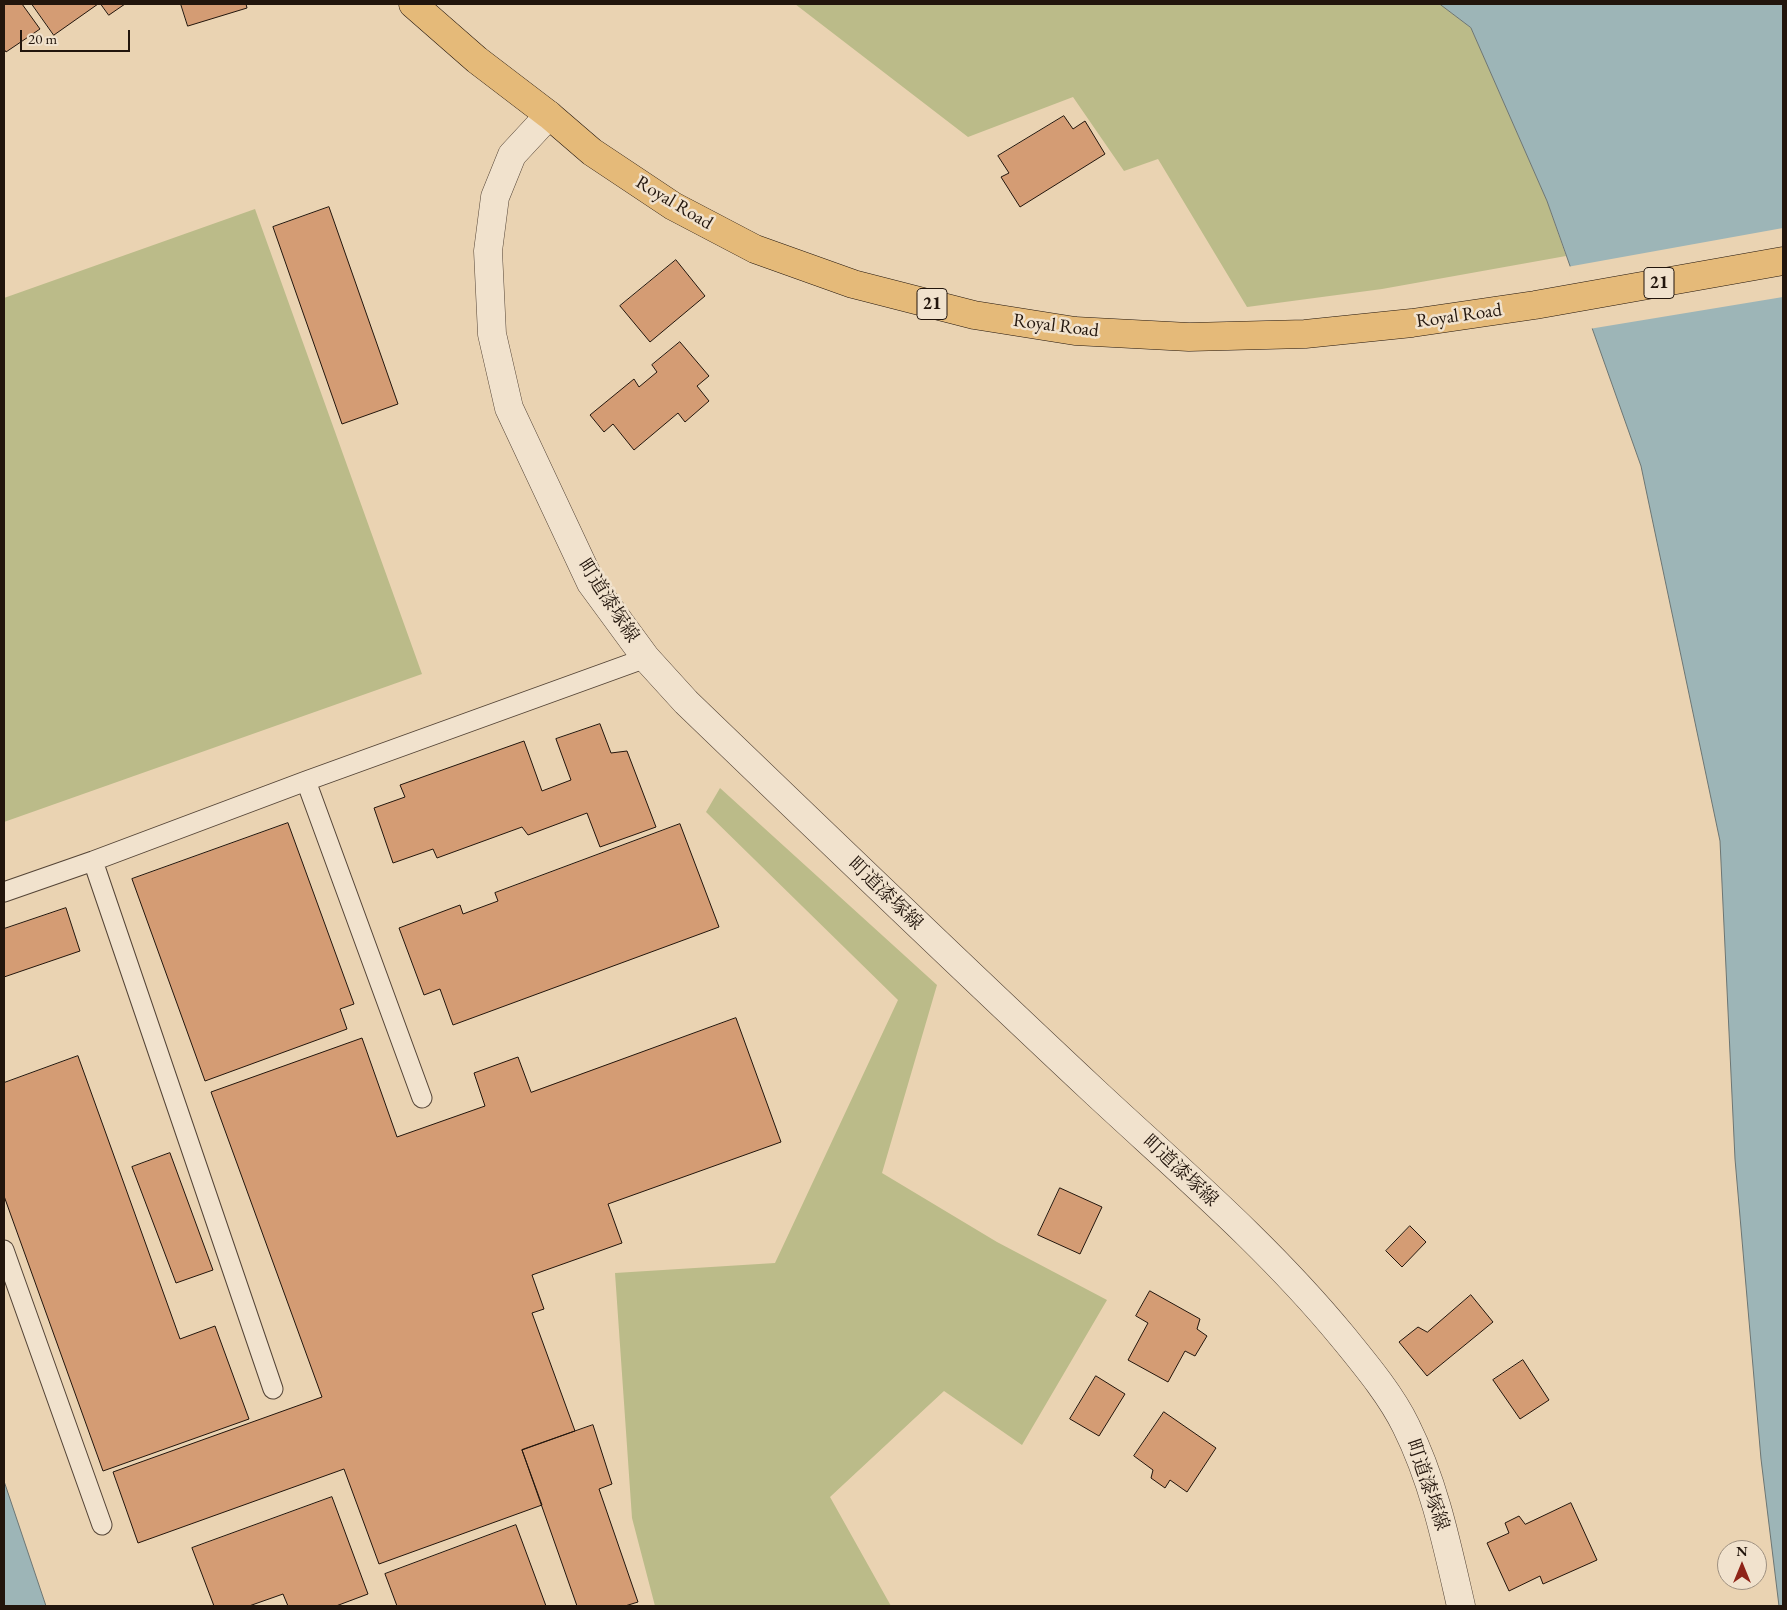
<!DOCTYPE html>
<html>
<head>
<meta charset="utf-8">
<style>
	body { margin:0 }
	#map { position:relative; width:1787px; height:1610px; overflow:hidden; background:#ead3b2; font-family:"EB Garamond",serif }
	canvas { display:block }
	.frame { position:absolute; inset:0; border:5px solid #22150c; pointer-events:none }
	.north { position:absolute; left:1717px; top:1540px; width:50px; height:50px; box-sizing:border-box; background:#f1e2cd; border:1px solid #9e9080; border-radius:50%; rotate:0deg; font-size:14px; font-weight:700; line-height:20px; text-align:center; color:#22150c }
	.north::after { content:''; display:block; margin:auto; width:18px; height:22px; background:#8f2418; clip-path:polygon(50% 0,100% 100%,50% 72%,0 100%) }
	.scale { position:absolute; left:20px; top:30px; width:110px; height:22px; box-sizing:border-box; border:2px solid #22150c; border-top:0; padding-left:6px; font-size:15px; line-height:18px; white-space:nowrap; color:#22150c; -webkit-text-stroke:4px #f1e2cd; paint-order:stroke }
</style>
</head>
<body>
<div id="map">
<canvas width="1787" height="1610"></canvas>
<div class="frame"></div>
<div class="north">N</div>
<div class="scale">20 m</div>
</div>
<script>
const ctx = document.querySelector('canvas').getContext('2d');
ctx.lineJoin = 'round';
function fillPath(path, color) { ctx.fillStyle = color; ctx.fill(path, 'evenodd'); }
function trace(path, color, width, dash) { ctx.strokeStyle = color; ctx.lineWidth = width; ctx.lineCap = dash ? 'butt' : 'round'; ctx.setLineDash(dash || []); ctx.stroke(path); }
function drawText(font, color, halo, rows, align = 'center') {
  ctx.font = font + ' "EB Garamond","Noto Serif JP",serif'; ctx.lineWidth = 5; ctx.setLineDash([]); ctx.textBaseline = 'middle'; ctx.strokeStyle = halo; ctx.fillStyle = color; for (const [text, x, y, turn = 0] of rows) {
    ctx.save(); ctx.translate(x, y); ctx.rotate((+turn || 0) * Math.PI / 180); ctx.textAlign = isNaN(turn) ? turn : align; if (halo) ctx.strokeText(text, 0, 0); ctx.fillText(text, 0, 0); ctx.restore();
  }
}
fillPath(new Path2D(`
	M795 4H1440L1471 28 1547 201 1566 256 1382 289 1247 307 1158 159 1124 171 1073 97 968 137Z
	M255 209 422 674 4 822V298Z
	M720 788 937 985 882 1173 997 1242 1107 1300 1022 1445 944 1391 830 1497 891 1606H655L632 1518 615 1273 775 1263 898 1000 706 812Z`), '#bbbb89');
const water = new Path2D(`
	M1440 4H1783V1606H1779L1761 1459 1735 1159 1720 841 1641 466 1547 201 1471 28Z
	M4 1481 46 1606H4Z`);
fillPath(water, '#9db5b7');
trace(water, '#6c7573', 1);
fillPath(new Path2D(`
	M1783 228V297L1589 329 1567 267Z`), '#ead3b2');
const building = new Path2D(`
	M4 4H22L40 29 6 52 4 49Z
	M32 4H98L54 35Z
	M101 4H125L109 15Z
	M181 4H246L247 8 188 26Z
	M1064 116 1073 129 1085 121 1105 154 1020 207 1001 177 1009 173 998 156Z
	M329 207 398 404 342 424 273 227Z
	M676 260 705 296 650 342 620 306Z
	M680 342 709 376 697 386 709 401 685 422 678 413 634 450 613 424 604 432 590 415 634 379 639 387 657 372 652 365Z
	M600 724 611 753 627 751 656 827 600 847 587 813 528 835 522 827 437 858 433 849 393 863 374 808 405 797 400 785 524 741 542 791 571 780 556 739Z
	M288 823 354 1004 340 1009 347 1029 205 1081 132 879Z
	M680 824 719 927 453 1025 440 989 424 995 399 928 460 905 463 914 498 901 495 893Z
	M66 908 80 951 4 977V929Z
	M736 1018 781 1142 608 1204 622 1243 532 1275 544 1309 532 1313 575 1431 522 1450 542 1505 379 1564 344 1469 138 1543 113 1472 322 1397 211 1092 362 1038 397 1137 485 1106 474 1073 518 1057 531 1092Z
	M78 1056 180 1339 215 1326 249 1419 103 1471 4 1196V1083Z
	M170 1153 213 1270 176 1283 132 1167Z
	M1060 1188 1102 1207 1080 1254 1038 1235Z
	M1410 1226 1426 1242 1402 1267 1386 1251Z
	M1150 1291 1200 1319 1197 1329 1207 1336 1195 1356 1185 1351 1168 1382 1128 1360 1148 1323 1136 1316Z
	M1471 1295 1493 1322 1427 1376 1399 1342 1418 1327 1427 1332Z
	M1523 1360 1549 1400 1520 1419 1493 1380Z
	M1096 1376 1125 1394 1099 1436 1070 1419Z
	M1164 1412 1216 1448 1187 1492 1170 1480 1165 1488 1151 1478 1153 1470 1134 1456Z
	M593 1425 612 1484 599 1489 638 1602 625 1606H577L522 1450Z
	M332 1497 368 1594 336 1606H288L283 1594 249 1606H214L192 1548Z
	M1571 1503 1597 1560 1543 1584 1540 1576 1509 1591 1487 1543 1509 1533 1505 1523 1519 1516 1525 1524Z
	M516 1525 546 1606H397L385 1574Z`);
fillPath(building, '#d49c74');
trace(building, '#22150c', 1);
const service = new Path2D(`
	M306 781 422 1098
	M93 861 273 1389
	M4 892 93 861 306 781 646 658
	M4 1250 102 1525`);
const tertiary = new Path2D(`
	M549 115 512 155 495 197 488 251 492 334 509 408 591 583 646 658 686 702C822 833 958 964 1096 1093 1181 1172 1269 1247 1343 1337 1365 1364 1391 1395 1406 1426 1434 1482 1447 1545 1461 1606`);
const primary = new Path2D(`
	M413 4 477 60 549 115 592 152 673 206 755 249 853 284 974 315 1075 331 1189 337 1305 334 1412 323 1535 305 1783 261`);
trace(service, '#544436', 21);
trace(tertiary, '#544436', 29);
trace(primary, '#22150c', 29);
trace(service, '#f1e2cd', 19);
trace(tertiary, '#f1e2cd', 28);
trace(primary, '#e5ba79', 28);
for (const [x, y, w] of [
	[1659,283,30],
	[932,304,30]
]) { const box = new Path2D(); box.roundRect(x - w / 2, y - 15.5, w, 31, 4); ctx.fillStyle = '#f1e2cd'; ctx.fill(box); trace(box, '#22150c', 1); }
drawText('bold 18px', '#22150c', null, [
	["21",1659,283],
	["21",932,304]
]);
drawText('19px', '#22150c', '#f1e2cd', [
	["Royal Road",674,203,31],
	["Royal Road",1459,316,-8],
	["Royal Road",1056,326,7],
	["町道漆塚線",608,601,57],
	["町道漆塚線",885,894,44],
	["町道漆塚線",1180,1171,43],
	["町道漆塚線",1427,1485,71]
]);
</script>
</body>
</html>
